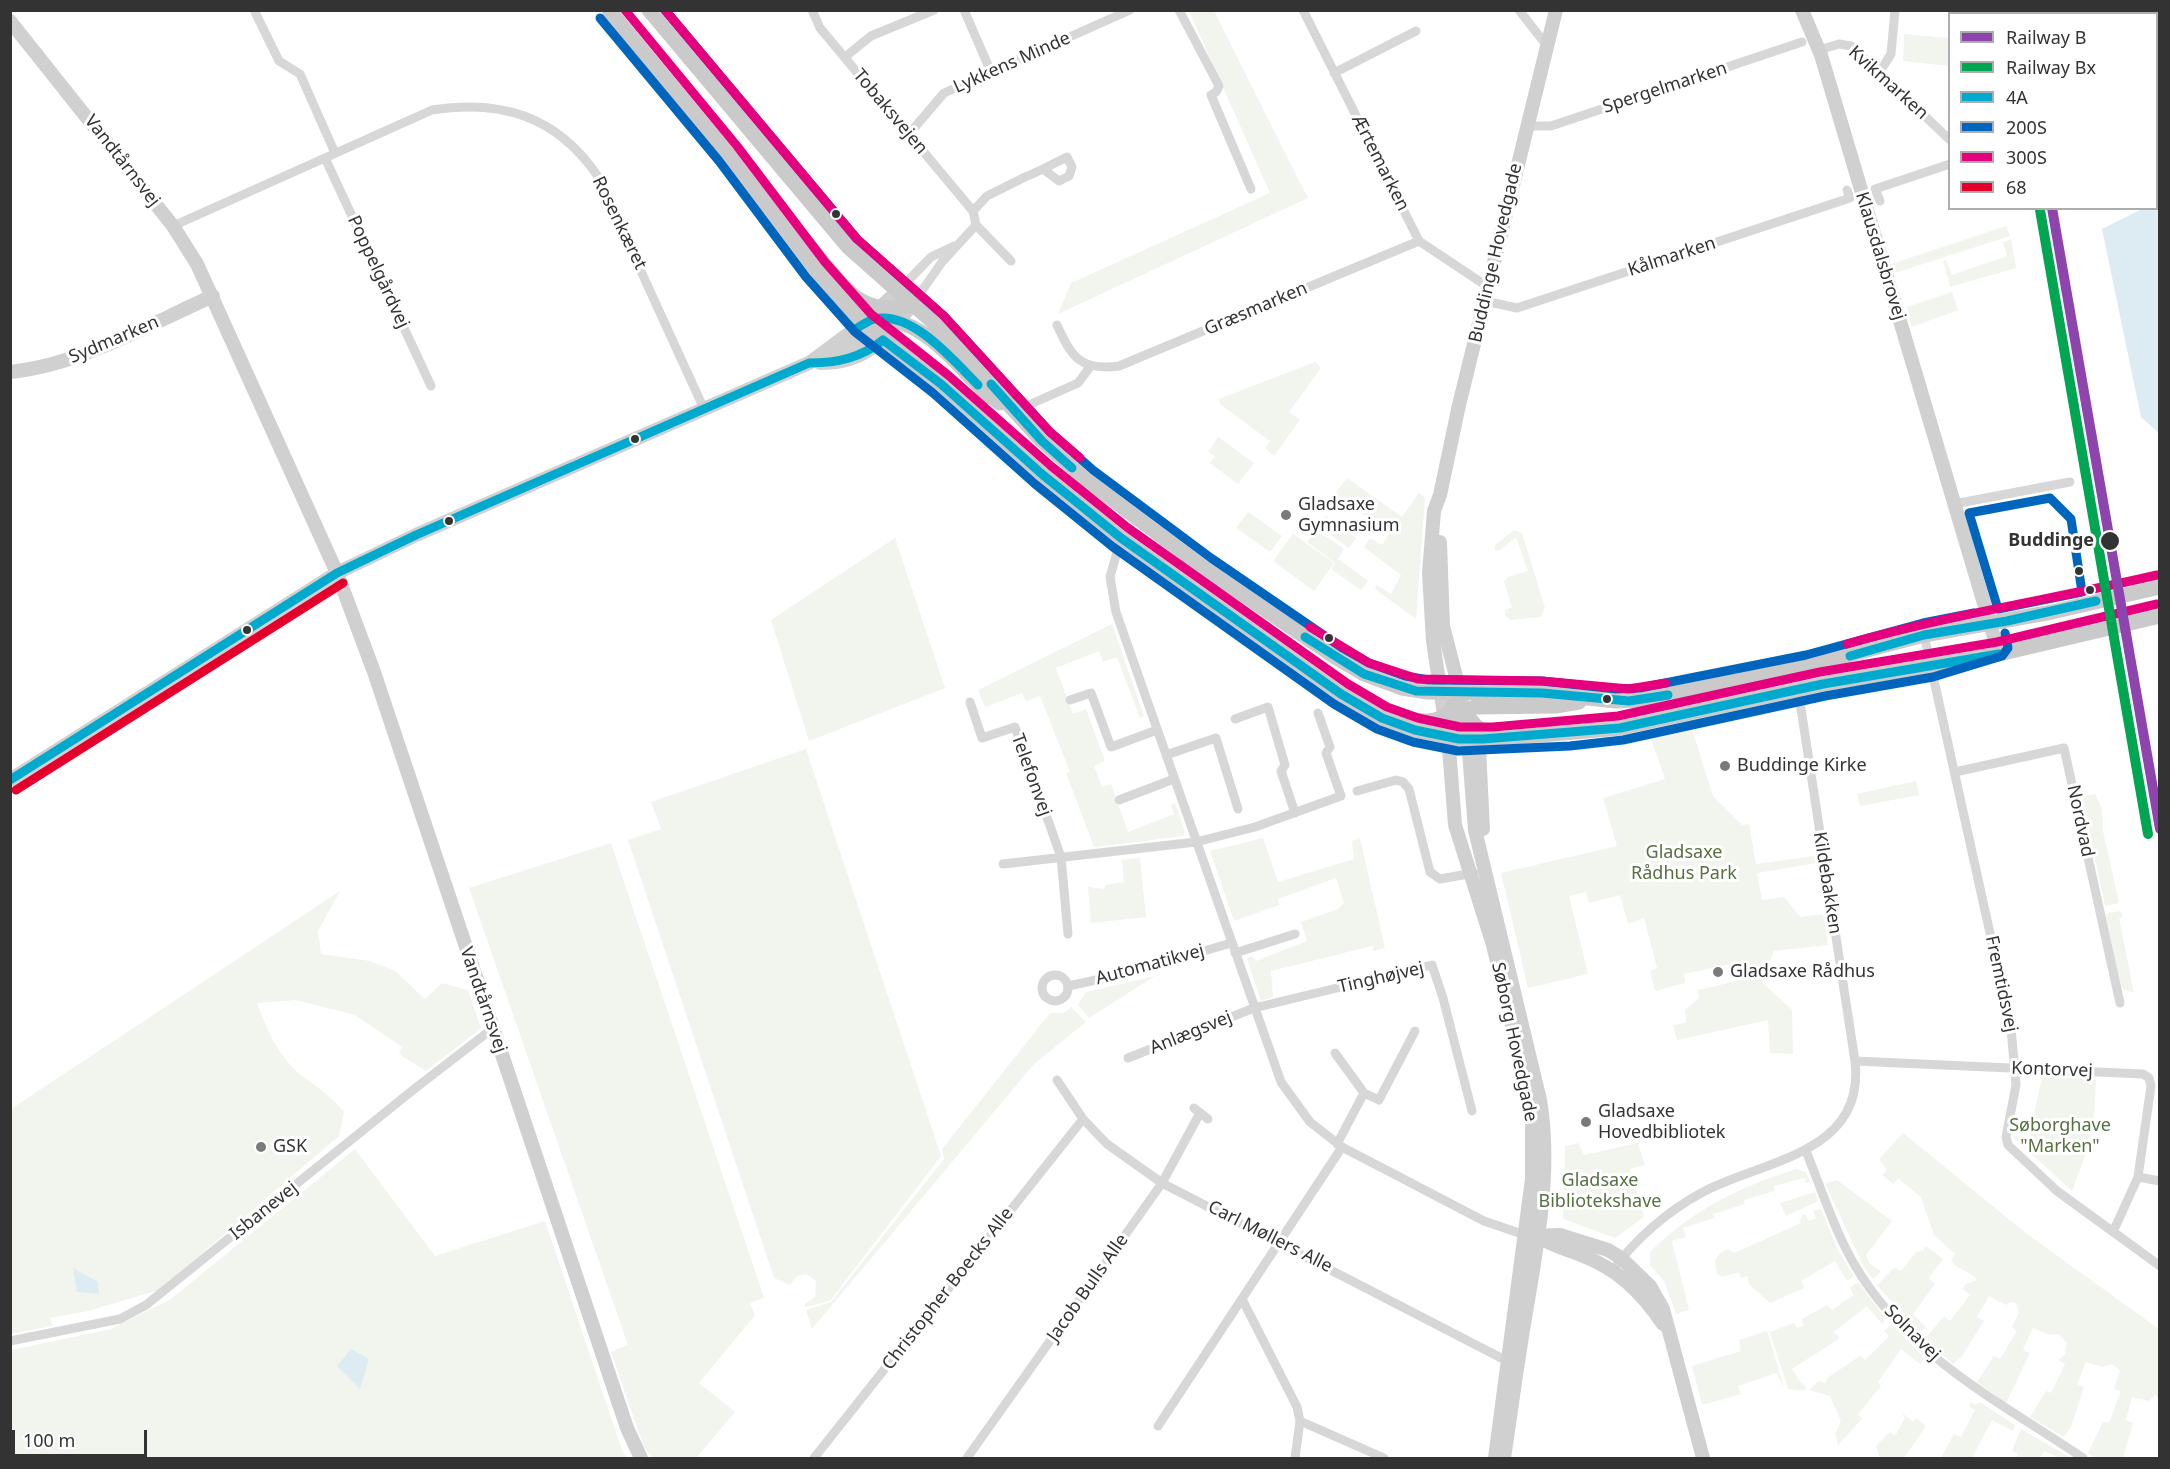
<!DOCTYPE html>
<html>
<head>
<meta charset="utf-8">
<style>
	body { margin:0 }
	#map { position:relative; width:2170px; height:1469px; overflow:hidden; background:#fff; font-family:"Noto Sans",sans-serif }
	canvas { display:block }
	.frame { position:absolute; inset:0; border:12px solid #333; pointer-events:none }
	.legend { position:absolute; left:1948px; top:12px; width:210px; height:198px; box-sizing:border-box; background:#fff; border:2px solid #adadad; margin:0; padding:8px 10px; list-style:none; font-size:18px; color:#333 }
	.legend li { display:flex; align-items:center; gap:12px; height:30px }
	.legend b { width:30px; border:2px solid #adadad }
	.scale { position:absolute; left:12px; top:1430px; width:135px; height:27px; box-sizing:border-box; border:3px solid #333; border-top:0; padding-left:8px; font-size:18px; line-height:21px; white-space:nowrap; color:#333; -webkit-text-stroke:4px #fff; paint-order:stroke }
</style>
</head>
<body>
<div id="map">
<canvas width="2170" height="1469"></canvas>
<div class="frame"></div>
<ul class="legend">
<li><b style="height:8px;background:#8e44ad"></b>Railway B</li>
<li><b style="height:8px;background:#00a651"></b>Railway Bx</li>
<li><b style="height:8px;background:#00a9ce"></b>4A</li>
<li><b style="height:8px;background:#0065bd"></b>200S</li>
<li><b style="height:8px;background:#e5007d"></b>300S</li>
<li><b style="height:8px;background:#e4002b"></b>68</li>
</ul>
<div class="scale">100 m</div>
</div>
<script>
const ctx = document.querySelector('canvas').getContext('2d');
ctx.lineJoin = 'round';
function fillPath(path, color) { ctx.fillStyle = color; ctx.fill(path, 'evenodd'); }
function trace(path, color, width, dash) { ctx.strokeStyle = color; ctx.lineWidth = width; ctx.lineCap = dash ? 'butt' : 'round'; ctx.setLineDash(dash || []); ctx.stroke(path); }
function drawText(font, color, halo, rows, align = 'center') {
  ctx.font = font + ' "Noto Sans",sans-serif'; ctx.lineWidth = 6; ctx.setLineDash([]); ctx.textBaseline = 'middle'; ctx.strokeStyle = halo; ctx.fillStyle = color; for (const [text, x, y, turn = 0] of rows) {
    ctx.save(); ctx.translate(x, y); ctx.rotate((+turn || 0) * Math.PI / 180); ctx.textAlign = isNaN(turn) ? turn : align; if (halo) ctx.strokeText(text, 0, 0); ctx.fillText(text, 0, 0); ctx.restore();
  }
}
fillPath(new Path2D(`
	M1189 11H1214L1308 198 1058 314 1071 283 1270 193Z
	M1904 34 1949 38V66L1903 61Z
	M2006 226 2010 236 1895 273 1891 264Z
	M2011 239 2016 268 1950 287 1943 261 1946 260 1952 275 2007 256 2003 242Z
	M1952 292 1958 310 1912 327 1907 307Z
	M1315 362 1321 368 1289 412 1300 420 1274 456 1265 448 1270 441 1220 404 1219 399Z
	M1218 437 1254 463 1238 484 1210 463 1215 456 1208 452Z
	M1347 478 1402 517 1419 493 1425 498 1416 619 1375 589 1377 585 1391 594 1401 575 1364 547 1370 538 1382 545 1390 532 1334 495Z
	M1248 512 1282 536 1270 552 1236 528Z
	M1325 516 1356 538 1349 548 1318 526Z
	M1316 530 1344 549 1338 559 1368 581 1361 590 1331 569 1335 563 1307 542Z
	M1514 530 1522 533 1545 608 1541 617 1511 620 1505 615V610L1512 607 1504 582 1508 577 1528 571 1516 537 1499 551 1495 550V545Z
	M1293 534 1334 563 1314 591 1273 561Z
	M895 538 945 688 809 741 771 620Z
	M1112 624 1144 716 1140 718 1117 657 1103 662 1099 651 1056 668 1073 714 1086 709 1105 761 1094 766 1102 787 1111 784 1128 832 1174 814 1171 805 1175 803 1185 832 1183 836 1094 847 1066 773 1070 772 1040 696 1026 701 1022 693 985 707 978 690Z
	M1691 726 1713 796 1742 825 1749 824 1756 864 1814 856 1816 863 1757 873 1762 900 1784 897 1800 917 1823 914 1828 945 1774 951 1762 982 1792 1010 1793 1054 1770 1053 1768 1020 1677 1040 1673 1025 1686 1023 1685 1010 1699 998 1698 990 1745 979 1742 971 1746 966 1740 962 1684 974 1685 983 1655 991 1650 971 1657 968 1644 918 1628 924 1620 895 1589 903 1586 892 1569 896 1588 974 1528 988 1501 873 1617 846 1603 798 1665 779 1649 733Z
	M806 749 941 1156 830 1301 805 1307V1304L815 1297 816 1281 806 1274 797 1276 790 1285 774 1278 628 840 661 829 651 802Z
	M1916 781 1919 795 1860 806 1857 794Z
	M2095 794 2102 809 2103 831 2119 903 2105 906 2082 797Z
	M1263 838 1278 882 1354 859 1352 841 1360 838 1385 948 1374 951 1372 946 1271 971 1273 997 1261 1001 1247 958 1252 956 1256 961 1307 941 1301 922 1338 909 1344 903 1336 878 1278 899 1279 905 1234 921 1210 851Z
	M611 843 764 1298 750 1303 755 1315 699 1383 735 1412 696 1458H652L644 1447 611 1352 628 1345 469 888Z
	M1140 858 1146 917 1091 923 1088 887 1105 889V885L1124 882 1122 860Z
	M340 891 318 931 321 954 370 961 395 971 425 999 442 983 468 990 481 1028 426 1071 399 1054 402 1047 355 1015 296 1000 257 1003C267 1030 279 1057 301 1075 317 1087 332 1097 344 1112L339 1136 159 1290 88 1311 50 1318 53 1326 11 1334V1109Z
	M2121 911 2123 917 2119 918 2134 993 2123 989 2120 984 2106 917 2108 913Z
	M1155 976 1089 1018 1078 1005 1086 992Z
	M1071 1007 1086 1022 1034 1064 812 1329 806 1310 831 1302 944 1159 942 1149 1050 1013H1064Z
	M2042 1077 2096 1079 2094 1122 2087 1151 2072 1191 2015 1139 2014 1136 2029 1137Z
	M1903 1133 2027 1234 2159 1329V1398L2155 1395 2149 1401 2132 1397 2126 1420 2133 1423 2123 1458H2095L2088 1453 2103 1422 2109 1423 2121 1391 2114 1389 2120 1370 2112 1364 2102 1367 2086 1362 2077 1384 2084 1387 2071 1427 2064 1437 2030 1417 2046 1391 2051 1393 2065 1364 2059 1360 2065 1354 2067 1343 2059 1334 2050 1335 2033 1328 2023 1350 2030 1353 2006 1403 1977 1382 1994 1356 2000 1359 2017 1331 2012 1327 2019 1313 2016 1303 2010 1302 2006 1305 1989 1296 1977 1317 1984 1321 1962 1356 1953 1364 1925 1339 1944 1316 1950 1321 1970 1295 1963 1289 1966 1284 1977 1280C1970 1270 1959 1271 1951 1261L1955 1254 1934 1235 1921 1197 1898 1178 1894 1184 1882 1175 1887 1170 1879 1159Z
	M1578 1143 1584 1155 1638 1143 1645 1165 1630 1169 1644 1217 1615 1238 1563 1219 1565 1146Z
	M355 1149 435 1256 545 1221 622 1450 627 1458H11V1350L111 1329 171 1299Z
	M1796 1169 1806 1172 1810 1183H1806L1804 1178 1774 1186 1775 1191 1744 1200 1745 1204 1713 1214 1714 1218 1683 1228 1686 1237 1672 1241 1689 1310 1676 1314 1664 1281 1650 1265V1252C1692 1210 1740 1187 1796 1169Z
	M1837 1180 1892 1221 1866 1255 1869 1263 1881 1271 1875 1278H1872L1864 1267 1825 1183Z
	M1815 1192 1818 1201 1786 1216 1780 1203Z
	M1821 1209 1838 1250 1854 1276 1847 1281 1835 1261 1801 1281 1804 1288 1770 1303 1749 1284 1747 1276 1741 1278 1739 1272 1722 1277 1717 1274 1715 1261 1720 1253 1728 1249 1734 1253 1799 1224 1802 1216 1805 1214 1809 1221 1816 1218 1813 1211Z
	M1926 1246 1943 1259 1929 1278 1935 1284 1913 1314 1926 1327 1919 1333 1877 1285 1895 1267 1901 1271 1916 1252 1923 1251Z
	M1858 1282 1886 1319 1882 1324 1867 1306 1834 1332 1840 1338 1792 1369 1801 1383 1807 1387 1803 1391 1788 1389 1770 1332 1794 1323 1797 1328 1803 1326 1802 1319 1827 1305 1832 1310 1854 1295 1850 1288Z
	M1892 1324 1924 1358 1920 1364 1901 1349 1878 1382 1881 1386 1858 1414 1862 1419 1838 1445 1835 1434 1841 1421 1830 1396 1809 1390 1819 1381 1826 1383 1827 1378 1860 1356 1865 1360 1889 1336 1884 1331Z
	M1767 1331 1784 1388 1776 1373 1738 1386 1741 1394 1702 1405 1692 1366 1741 1351 1739 1340Z
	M1971 1402 1975 1405 1980 1402 2015 1425 2013 1431 1992 1420 1973 1456 1977 1458H1941L1954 1434 1961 1437 1975 1410 1969 1406Z
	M1901 1412 1913 1422 1916 1418 1926 1426 1904 1458H1880L1876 1446 1890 1432 1895 1436 1905 1418Z
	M2021 1429 2068 1456 2067 1458H2060L2044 1451 2040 1458H2016L2018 1454 2012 1451Z`), '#f1f5ed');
fillPath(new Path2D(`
	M2142 209H2156L2159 213V433L2141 417 2102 229Z
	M73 1268 98 1282 99 1294 77 1292Z
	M351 1349 369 1359 360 1389 337 1366Z`), '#ddebf3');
trace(new Path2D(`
	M812 10 820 28 973 211 976 225 942 262 912 305
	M964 10 991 72
	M1179 10 1219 86 1216 92 1211 95 1251 189
	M1303 10 1419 241 1488 287
	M1519 10 1547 46
	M1989 10 1990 14
	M2057 10V14
	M255 12 279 61 300 74 335 153
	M1819 50 1839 44 1851 46 1950 140
	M845 57 871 36 934 10
	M1334 73 1416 31
	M1879 73 1891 54 1895 10
	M1527 126H1551L1802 42
	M909 134 944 93 1130 10
	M2156 152H2160
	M325 158 431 386
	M1030 175 1043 169 1059 181 1069 176 1072 167 1067 157 1043 169
	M1880 201 1875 189 1950 164
	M973 211 987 196 1027 176
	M976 225 1011 261
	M173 226 432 110C501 99 556 116 597 175L704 409
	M897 292 931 257 954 246
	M1485 301 1517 308 1850 198 1847 190
	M1057 325C1072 358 1081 371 1119 366L1419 241
	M1031 404 1078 383 1090 367
	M1954 504 2070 482
	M1121 538 1110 577 1116 612 1281 1082 1310 1122 1342 1147 1484 1221 1525 1235
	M1924 635 2011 1028 2016 1085 2006 1137 2008 1145 2057 1191 2160 1266
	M1070 700 1091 693 1111 747 1157 730
	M970 702 982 738 1015 727 1061 857 1068 934
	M1235 719 1268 707 1285 765 1281 771 1295 813
	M1166 755 1216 738 1238 809
	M1955 772 2064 748 2120 1003
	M1357 791 1396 780 1403 782 1409 789 1430 872 1440 879 1474 873
	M1119 800 1174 779
	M1003 864 1196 842 1255 827 1341 796 1326 753 1330 747 1318 713
	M1235 953 1295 934
	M1042 988a13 13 0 1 1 26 0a13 13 0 1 1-26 0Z
	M1068 986 1129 973 1231 943
	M1335 1053 1364 1093 1337 1144
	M1128 1058 1254 1008 1432 965 1443 998 1472 1111
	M1855 1061 2143 1074 2149 1078 2151 1086 2138 1177 2113 1232
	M1057 1080 1083 1119 1107 1144 1162 1183 1509 1362
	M1364 1093 1379 1100 1415 1031
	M1194 1108 1208 1119
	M1806 1151C1823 1193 1837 1239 1862 1277 1918 1362 2002 1403 2083 1458
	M2138 1177 2160 1181
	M1613 1270C1635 1239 1669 1210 1703 1192 1763 1160 1866 1154 1855 1061L1798 689
	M1242 1299 1297 1407 1300 1421 1295 1458
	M10 1341 120 1319 146 1305 413 1090 492 1029
	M1300 1421 1384 1458
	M1158 1426 1342 1147
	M814 1458 1083 1119
	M967 1458 1162 1183 1200 1113`), '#d7d7d7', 9);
trace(new Path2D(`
	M1802 10 1821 55 1999 654
	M10 21 173 226 197 264 337 573 374 672 627 1428 641 1458
	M828 357 868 339 880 325
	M820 363C868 363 884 338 912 305
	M10 372C80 365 150 324 213 296
	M1440 542 1443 626 1460 692 1468 739 1475 830 1540 1100C1552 1173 1537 1246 1525 1318 1517 1365 1511 1412 1504 1458
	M10 780 337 573 416 535 809 363 863 323 897 292
	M1483 829 1479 748 1483 739
	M1530 1236 1560 1235 1608 1250 1621 1258 1650 1286 1663 1309 1703 1458
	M1538 1236C1551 1246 1566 1249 1581 1255 1618 1269 1641 1292 1663 1324
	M1495 1458 1532 1179V1122L1526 1085 1493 945 1455 825 1449 748 1433 641 1429 573 1434 511 1440 495 1459 405 1556 10`), '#d0d0d0', 14);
trace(new Path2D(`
	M609 10 728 154 816 270 863 323 941 384 1043 475 1121 538 1341 694 1382 718 1415 730 1459 739H1494L1620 728 1823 684 1999 654 2160 616
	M649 10 848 247 935 324 1042 441 1085 479 1204 568 1335 657 1364 674 1402 688 1428 692 1542 693 1616 701 1641 700 1795 669 1924 635 2052 612 2160 587
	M810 247C841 282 859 320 912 305
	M863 323C914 304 956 365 989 396L1000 403
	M1459 706 1476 726 1494 739
	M1405 718C1433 725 1451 721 1460 692
	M1447 737C1452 722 1459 712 1475 707L1556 706 1579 702`), '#cacaca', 15);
trace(new Path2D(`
	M857 328C862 325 868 321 874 319 912 310 954 361 978 385
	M991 384 1042 441 1072 468
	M1305 637 1364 674 1416 691 1542 693 1629 701 1668 695
	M1850 656 1924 635 2007 621 2096 601
	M10 780 337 573 416 535 809 363C837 363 861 358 883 340L941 384 1043 475 1121 538 1341 694 1382 718 1415 730 1459 739H1483L1620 728 1823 684 1999 654`), '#00a9ce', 9);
trace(new Path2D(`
	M665 10 857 239 944 316 1050 432 1093 470 1211 558 1341 647 1369 663 1405 676 1429 680 1542 681 1616 689 1640 688 1806 655 1923 623 1974 613
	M600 18 719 161 806 277 855 332 933 393 1035 484 1113 547 1334 704 1377 729 1413 742 1458 751 1570 746 1623 740 1825 696 1933 677 2002 656 2008 648 2005 633
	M2050 498 2071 519 2082 592 1998 609 1969 513Z`), '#0065bd', 9);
trace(new Path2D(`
	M625 10 737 146 825 262 871 314 948 375 1051 466 1128 528 1348 684 1387 707 1418 718 1460 727H1493L1618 716 1820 672 1997 642 2157 604
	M665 10 857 239 943 315 1050 432 1080 458
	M1310 627 1369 663 1418 679 1542 681 1629 689 1666 683
	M1847 644C1949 615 2054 599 2157 575`), '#e5007d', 9);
trace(new Path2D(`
	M16 790 343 583`), '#e4002b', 9);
trace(new Path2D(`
	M2052 208 2160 829`), '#8e44ad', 10);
trace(new Path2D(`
	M2040 210 2148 834`), '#00a651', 10);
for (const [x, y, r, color] of [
	[836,214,5,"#333"],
	[635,439,5,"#333"],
	[1286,515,6,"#7a7a7a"],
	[449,521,5,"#333"],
	[2110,541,10,"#333"],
	[2079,571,5,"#333"],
	[2090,590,5,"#333"],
	[247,630,5,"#333"],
	[1329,638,5,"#333"],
	[1607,699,5,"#333"],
	[1725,766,6,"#7a7a7a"],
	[1718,972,6,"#7a7a7a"],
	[1586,1122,6,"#7a7a7a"],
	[261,1147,6,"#7a7a7a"]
]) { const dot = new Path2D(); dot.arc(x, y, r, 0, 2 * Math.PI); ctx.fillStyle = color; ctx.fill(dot); trace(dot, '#fff', 2); }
drawText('18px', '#333', '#fff', [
	["Lykkens Minde",1012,63,-24],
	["Kvikmarken",1888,83,42],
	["Spergelmarken",1665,88,-18],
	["Tobaksvejen",890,112,50],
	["Vandtårnsvej",122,161,52],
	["Ærtemarken",1380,163,63],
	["Rosenkæret",619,223,64],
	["Buddinge Hovedgade",1496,253,-77],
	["Klausdalsbrovej",1880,256,73],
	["Kålmarken",1672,257,-18],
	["Poppelgårdvej",378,272,65],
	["Græsmarken",1256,309,-23],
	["Sydmarken",114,340,-23],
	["Telefonvej",1031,775,70],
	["Nordvad",2080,821,78],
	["Kildebakken",1827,883,81],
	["Automatikvej",1150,965,-15],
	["Tinghøjvej",1381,978,-13],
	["Fremtidsvej",2001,984,78],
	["Vandtårnsvej",483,1000,71],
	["Anlægsvej",1191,1033,-22],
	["Søborg Hovedgade",1514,1042,78],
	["Kontorvej",2052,1070,2],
	["Isbanevej",264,1211,-39],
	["Carl Møllers Alle",1270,1237,27],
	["Jacob Bulls Alle",1088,1288,-55],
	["Christopher Boecks Alle",948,1289,-52],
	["Solnavej",1912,1333,45]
]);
drawText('18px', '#333', '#fff', [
	["Gladsaxe",1298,505],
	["Gymnasium",1298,526],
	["Buddinge Kirke",1737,766],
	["Gladsaxe Rådhus",1730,972],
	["Gladsaxe",1598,1112],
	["Hovedbibliotek",1598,1133],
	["GSK",273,1147]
], 'left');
drawText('bold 18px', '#333', '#fff', [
	["Buddinge",2094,541]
], 'right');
drawText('18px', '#56703f', '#fff', [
	["Gladsaxe",1684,853],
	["Rådhus Park",1684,874],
	["Søborghave",2060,1126],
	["\"Marken\"",2060,1147],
	["Gladsaxe",1600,1181],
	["Bibliotekshave",1600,1202]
]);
</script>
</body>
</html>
